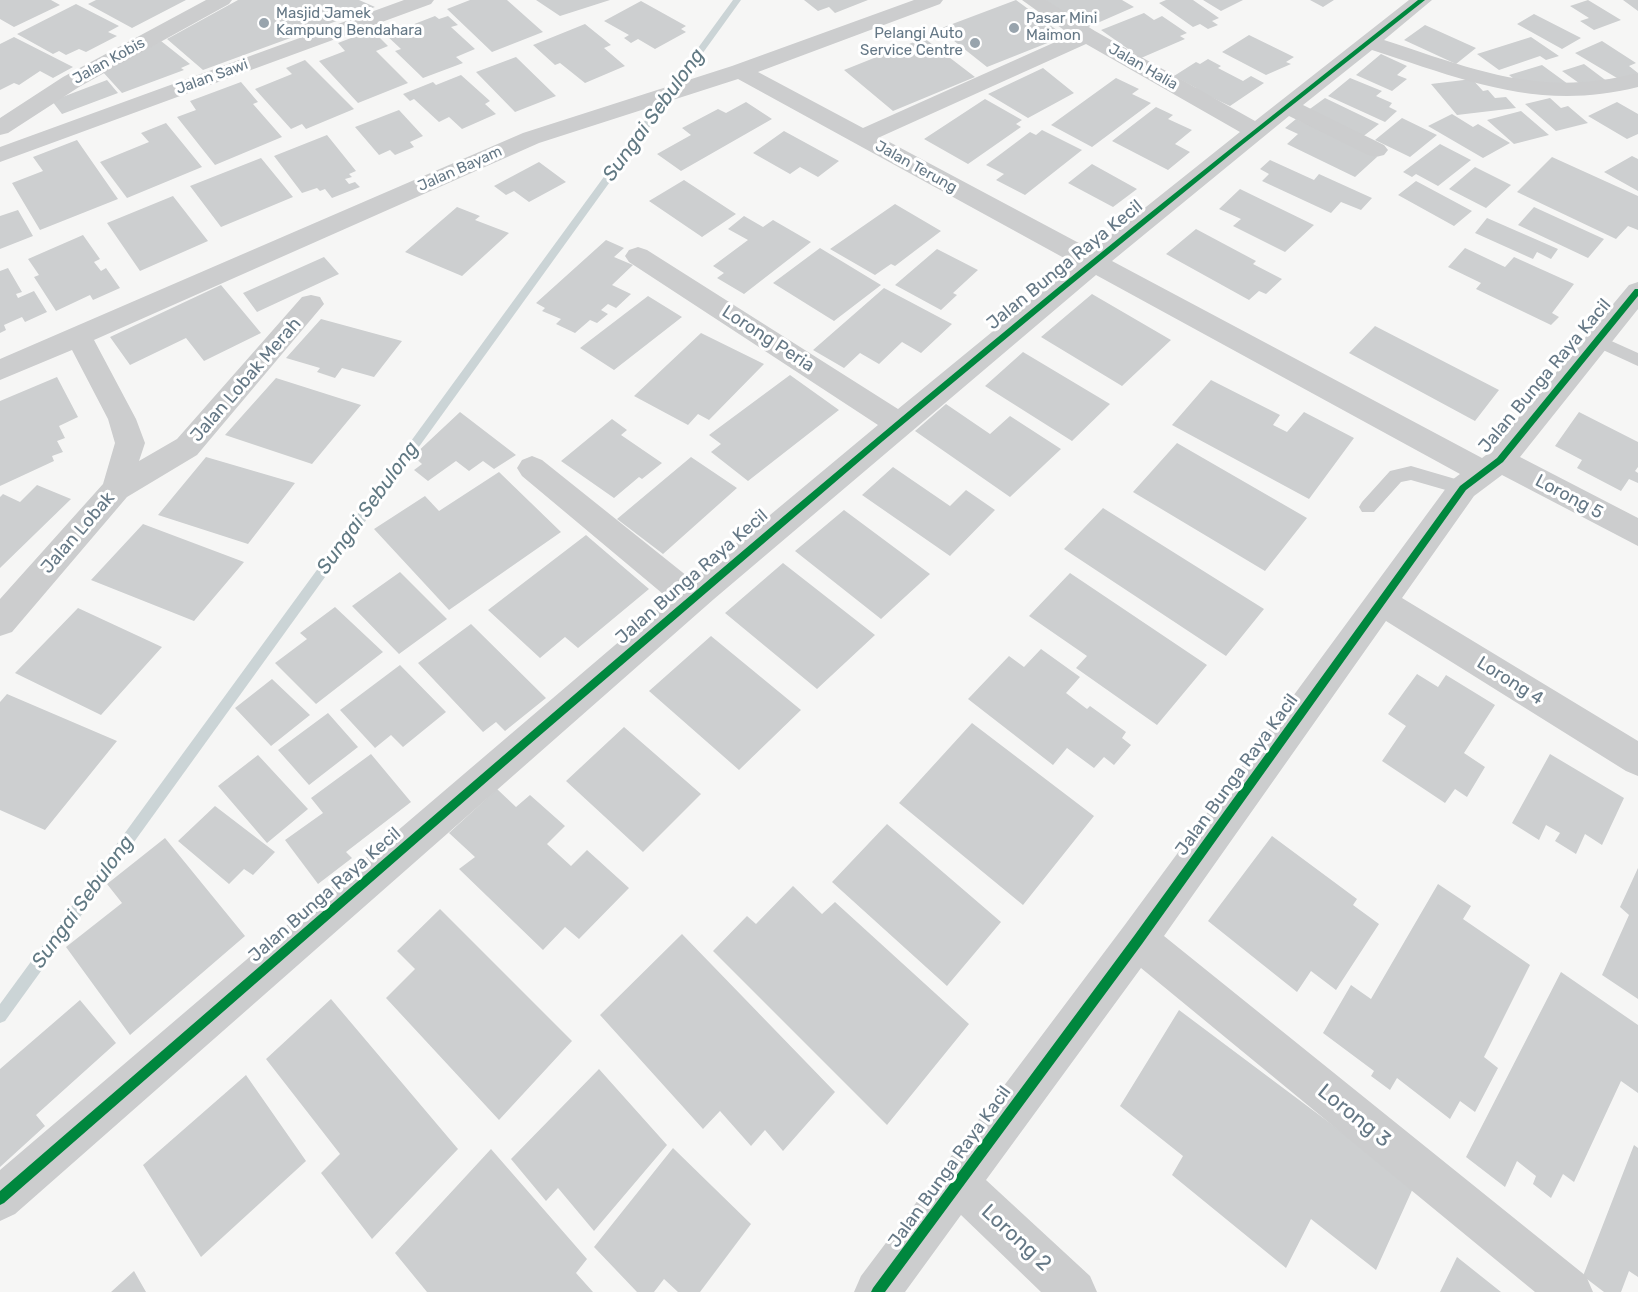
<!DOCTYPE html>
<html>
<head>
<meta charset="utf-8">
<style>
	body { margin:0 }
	canvas { display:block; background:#f6f6f5 }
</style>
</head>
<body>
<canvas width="1638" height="1292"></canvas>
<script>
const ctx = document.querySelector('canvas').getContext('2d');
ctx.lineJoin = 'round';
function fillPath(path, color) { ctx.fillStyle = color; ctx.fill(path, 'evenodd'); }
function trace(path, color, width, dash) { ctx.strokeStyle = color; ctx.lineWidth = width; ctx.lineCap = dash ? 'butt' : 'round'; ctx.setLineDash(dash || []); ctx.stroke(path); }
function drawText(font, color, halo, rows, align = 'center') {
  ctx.font = font + ' Rubik,sans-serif'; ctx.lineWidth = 6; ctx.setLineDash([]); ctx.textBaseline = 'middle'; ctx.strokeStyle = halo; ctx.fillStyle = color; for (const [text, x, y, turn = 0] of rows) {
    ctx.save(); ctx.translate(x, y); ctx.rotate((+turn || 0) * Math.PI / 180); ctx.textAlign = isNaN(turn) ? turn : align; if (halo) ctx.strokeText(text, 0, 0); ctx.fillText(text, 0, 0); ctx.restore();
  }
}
fillPath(new Path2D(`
	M733 0H741L5 1021 0 1023V1004Z`), '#cbd4d6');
fillPath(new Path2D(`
	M0 0H51L60 5 14 27 0 19Z
	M96 0H186L132 28 88 4Z
	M238 0H359L375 7 203 70 167 39Z
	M470 0H507L543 32 492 52 447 9Z
	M536 0H610L560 16Z
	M804 0H868L835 13 829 7 818 11Z
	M1016 0 1065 36 987 67 939 29Z
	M1045 0H1122L1134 7 1086 28Z
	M1166 0H1193L1219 18 1212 21 1218 25 1208 29 1200 24 1193 27 1159 3Z
	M1203 0H1243L1221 11Z
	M1310 0H1334L1323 7Z
	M1588 0 1621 20 1594 30 1580 21 1589 18 1570 6Z
	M1623 0H1638V11Z
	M641 1 686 26 681 29 686 32 655 49 638 39 631 43 624 38 629 35 604 21Z
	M76 4 119 26 108 32 117 36 86 52 79 49 66 55 59 51 53 54 17 34Z
	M1144 13 1154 20 1162 16 1187 33 1180 36 1185 39 1141 58 1101 30Z
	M1534 14 1581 38 1562 49 1517 24Z
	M435 16 439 19 448 16 458 25 451 27 475 49 456 57 463 63 423 78 395 51 401 49 386 35Z
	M585 24 611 45 604 48 625 66 585 83 560 63 555 65 533 45Z
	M1425 25 1476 48 1456 64 1404 40Z
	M372 30 388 46 376 51 408 83 358 103 319 61 345 51 338 43Z
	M1249 35 1294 57 1286 62 1291 64 1266 75 1222 52Z
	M14 37 73 67 53 78 40 71 19 85 14 83 0 90V44Z
	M1531 37 1559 56 1546 60 1540 56 1499 70 1477 54Z
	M924 38 975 77 893 111 844 70Z
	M161 41 190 64 181 68 184 70 122 93 102 71Z
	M1602 41 1636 63 1629 66 1638 73 1622 81 1575 53Z
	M1381 54 1407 66 1397 75 1407 79 1392 91 1356 75Z
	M516 57 556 96 515 112 476 72Z
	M1208 59 1221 66 1218 68 1243 81 1251 76 1264 83 1230 106 1194 89 1196 88 1174 76 1196 62 1200 64Z
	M305 60 354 109 306 129 302 124 291 129 255 89 292 74 286 68Z
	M1584 64 1608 82 1586 88 1562 71Z
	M1542 65 1568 84 1519 83 1509 75Z
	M1043 68 1074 93 1028 118 988 94Z
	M461 75 490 101 485 104 496 114 462 129 449 117 439 122 414 99 410 101 403 94 433 82 436 85Z
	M1116 78 1139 89 1132 94 1151 103 1092 147 1051 125Z
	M1350 78 1382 91 1376 96 1392 103 1389 107 1397 111 1385 122 1328 96Z
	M1472 79 1483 91 1488 90 1495 98 1506 97 1516 108 1457 115 1431 84Z
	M107 80 118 93 62 114 52 101Z
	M241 82 258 102 253 104 282 137 215 165 177 117 196 110 190 101Z
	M1325 98 1379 124 1361 138 1307 111Z
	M1550 98 1561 108 1568 106 1588 123 1556 131 1525 104Z
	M985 99 1022 120 1016 124 1021 127 968 164 924 139Z
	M746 102 772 119 681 171 657 154 691 135 682 128 718 109 726 113Z
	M1617 102 1638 114V134L1627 139 1588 116Z
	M1156 107 1173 115 1168 119 1192 130 1175 144 1190 152 1168 170 1112 141Z
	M399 110 423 136 410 142 414 147 395 155 390 150 379 155 355 127Z
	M1521 111 1549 135 1514 144 1487 120Z
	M1452 114 1473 127 1478 124 1510 143 1483 158 1428 126Z
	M1402 118 1437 135 1410 157 1375 140Z
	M1296 119 1377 157 1355 177 1287 144 1298 134 1285 128Z
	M166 123 202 167 127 198 100 162 149 142 141 133Z
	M1042 130 1082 150 1025 195 996 180 1004 174 986 165 1030 132 1036 135Z
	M784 131 839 161 818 177 800 167 790 174 753 153Z
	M327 135 356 171 349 174 352 177 345 179 349 184 355 182 360 187 332 198 325 189 320 191 317 188 302 193 274 156Z
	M77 140 118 199 40 230 12 183 43 171 33 157Z
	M1440 144 1471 160 1438 186 1416 174 1412 177 1403 172Z
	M1632 156 1638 159V191L1604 172Z
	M1552 157 1638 196V230L1628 226 1616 239 1517 192Z
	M261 158 293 197 221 227 190 186Z
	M1270 160 1314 180 1319 174 1372 198 1361 210 1341 202 1331 213 1262 181 1269 174 1260 169Z
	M539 162 566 182 529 202 514 191 506 195 494 186Z
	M1092 164 1137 189 1113 207 1068 183Z
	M1475 167 1511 185 1486 208 1449 189Z
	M684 180 736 214 702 237 649 201Z
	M1416 181 1472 211 1454 226 1398 195Z
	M1240 189 1314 225 1285 252 1233 226 1241 219 1219 209Z
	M173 196 208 241 140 271 107 223Z
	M895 204 941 231 895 266 891 264 875 275 830 249Z
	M457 207 480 216 475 220 509 233 462 276 405 252Z
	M1534 207 1604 239 1588 258 1518 225Z
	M18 210 33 236 0 249V216Z
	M744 216 763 227 773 220 811 242 744 294 717 278 724 273 713 266 748 240 728 229Z
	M1487 218 1558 249 1551 259 1537 252 1533 259 1475 233Z
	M1196 229 1256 261 1253 264 1282 279 1266 294 1259 291 1249 300 1166 254Z
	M83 235 100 259 94 262 101 271 106 268 120 288 93 300 90 295 56 311 34 277 39 275 28 259Z
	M606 240 624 248 614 257 633 265 612 285 631 294 616 308 608 304 601 310 608 314 597 323 590 320 575 333 556 324 561 319 542 311 545 308 536 303Z
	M820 248 881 285 834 321 773 283Z
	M1465 248 1505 267 1514 257 1574 284 1552 313 1559 317 1551 325 1476 289 1481 283 1448 267Z
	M937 249 978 270 953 293 957 295 941 310 895 285Z
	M324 257 339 274 257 312 243 293Z
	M8 268 22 292 16 294 18 298 34 291 47 312 25 322 22 317 4 325 6 330 0 333V271Z
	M221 285 261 333 204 361 186 338 130 365 110 337Z
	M884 288 952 324 921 353 902 342 879 364 860 353 844 368 813 350Z
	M1092 294 1171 340 1122 386 1041 337Z
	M648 296 682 317 614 370 580 348Z
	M321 319 402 341 374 377 342 368 335 378 317 372 320 368 286 358Z
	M1375 326 1499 390 1475 421 1349 353Z
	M701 333 764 364 709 420 698 414 688 425 634 396Z
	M1023 352 1110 404 1072 441 985 386Z
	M790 375 839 410 748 481 711 452 721 444 709 435Z
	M57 377 78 417 59 426 65 438 57 441 63 452 52 456 54 461 0 486V401Z
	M276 378 361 405 312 464 225 435Z
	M1211 380 1280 415 1273 425 1287 432 1304 412 1354 438 1309 499 1172 425Z
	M946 404 990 434 1010 416 1061 449 1010 497 915 431Z
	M460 412 516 455 494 469 483 461 469 471 456 461 428 481 414 470 422 464 413 456Z
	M1579 412 1638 442V467L1635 471 1638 473V483L1629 479 1621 491 1577 468 1582 460 1555 446Z
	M612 419 627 430 621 435 662 463 642 479 639 477 614 498 561 461Z
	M1177 443 1307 518 1265 571 1133 492Z
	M206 457 295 483 248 544 158 515Z
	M691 457 737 488 663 554 617 519Z
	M893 467 950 506 966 490 995 510 950 556 862 495Z
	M499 472 561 532 449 610 374 529 425 496 439 511Z
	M37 485 71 499 0 568V497L3 494 20 502Z
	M1103 508 1264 609 1226 656 1064 549Z
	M844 510 930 574 881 619 795 551Z
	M143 524 244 562 194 621 91 580Z
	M586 535 649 589 578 648 565 637 540 658 488 610Z
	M783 563 875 635 817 689 725 613Z
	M400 572 447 619 399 654 352 606Z
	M1070 573 1207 665 1157 725 1076 668 1087 656 1029 616Z
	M335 607 383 652 316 704 275 663 307 639 300 633Z
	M78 608 162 647 101 715 15 673Z
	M471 624 546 698 505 731 496 722 483 732 418 663Z
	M711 636 801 710 739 770 649 691Z
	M1041 649 1080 677 1066 693 1087 709 1090 706 1126 732 1122 738 1131 745 1114 765 1104 757 1094 768 1067 748 1053 765 968 699 1009 656 1024 667Z
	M400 665 446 712 403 747 391 735 375 748 340 710Z
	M1417 674 1438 687 1446 675 1495 705 1464 753 1485 767 1467 797 1455 789 1445 803 1382 761 1406 726 1388 714Z
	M272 679 310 715 271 746 235 708Z
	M7 694 117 741 45 830 0 810V702Z
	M328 713 358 747 309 785 278 750Z
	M972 723 1094 816 1023 905 899 803Z
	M624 727 701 794 643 852 566 781Z
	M371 754 411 802 346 852 352 858 318 884 285 840 323 813 311 798Z
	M1550 754 1624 798 1602 845 1585 834 1576 854 1555 841 1560 833 1546 825 1539 840 1512 823Z
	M258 755 308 809 267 843 218 786Z
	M497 789 516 807 530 795 565 826 547 844 571 866 587 850 629 888 579 939 565 927 543 950 459 869 475 857 449 833Z
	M215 806 275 852 253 875 244 869 229 884 178 841Z
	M887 824 1001 922 947 986 832 882Z
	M1272 836 1357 899 1353 905 1379 924 1336 990 1311 971 1297 992 1208 921Z
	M165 838 245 936 130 1035 66 947 122 903 107 884Z
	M1638 868V999L1602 975 1629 915 1620 907Z
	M1438 884 1471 906 1463 919 1530 965 1484 1057 1498 1068 1475 1112 1460 1101 1450 1119 1397 1078 1390 1090 1371 1076 1374 1071 1323 1033 1351 985 1371 999Z
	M793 886 822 914 835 902 969 1024 887 1125 713 951 747 916 756 924Z
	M440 909 572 1041 499 1120 386 998 415 969 397 951Z
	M682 934 835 1092 783 1151 765 1130 751 1146 720 1111 703 1129 600 1015Z
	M1561 972 1638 1025V1093L1621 1081 1574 1182 1563 1174 1551 1198 1533 1184 1536 1176 1517 1161 1505 1187 1466 1157Z
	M331 999 458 1149 372 1239 321 1173 340 1154 266 1059Z
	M80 1000 116 1043 36 1115 45 1126 0 1167V1069Z
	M1179 1010 1414 1186 1376 1270 1311 1219 1286 1268 1172 1175 1183 1156 1120 1106Z
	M599 1069 667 1145 594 1231 558 1188 546 1201 511 1159Z
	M246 1075 306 1161 201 1257 143 1165Z
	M1634 1145 1638 1148V1277L1629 1271 1621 1292H1604L1583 1276Z
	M673 1148 751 1224 700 1292H678L664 1279 654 1292H637L594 1247Z
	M491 1149 587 1259 576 1273 593 1292H427L395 1253Z
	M1457 1257 1501 1292H1440Z
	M134 1271 146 1292H111Z`), '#cdcfd0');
fillPath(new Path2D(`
	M1598 335 1638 353V366L1592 345 1590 341 1592 337Z
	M1411 466 1469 483 1472 488 1469 493 1463 495 1411 480 1401 482 1374 512H1362L1359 507 1362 502 1390 471Z`), '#cccdce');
fillPath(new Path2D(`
	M206 0H232L229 4 79 87 8 133 0 135V118L63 77Z
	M404 0H434L431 4 0 162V147Z
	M914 0H943L940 4 758 72 863 128 1071 35 1022 0H1046L1095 31 1255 121 1409 0H1432L1384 40C1476 70 1540 98 1638 73V87C1539 112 1465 80 1372 50L1303 105 1384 145 1388 150 1384 155 1376 157 1368 155 1289 116 1112 261 1482 458 1490 452 1629 285 1638 282V309L1520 457 1638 518V546L1502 475 1474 496 1402 598 1638 741V776L1626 771 1386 621 1164 936 1586 1276 1593 1292H1535L1141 968 986 1180 1090 1276 1097 1292H1041L961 1215 905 1292H854L861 1276 1124 926 1452 480 1460 474 1096 275 714 599 15 1214 0 1221V1170L669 599 522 476 517 468 522 460 532 456 542 460 692 580 878 425 629 262 625 256 629 250 638 247 647 250 898 409 1075 264 738 79 539 143 94 340 136 419 145 443 139 461 177 439 302 297 311 295 320 297 324 304 197 455 127 497 12 632 0 636V599L103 484 115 443 108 419 72 350 0 380V359L523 133 732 66ZM1086 44 1240 132 1092 250 880 137Z`), '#cccdce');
fillPath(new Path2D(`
	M1418 0H1425L1242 145 1062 292 883 441 530 744 4 1203 0 1205V1191C350 889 697 584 1055 290 1175 192 1297 96 1418 0Z
	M1635 289H1638V296L1503 462 1466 490 1142 944 885 1292H871L873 1288 1134 936 1460 486 1497 458Z`), '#00873e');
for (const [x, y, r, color] of [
	[264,23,6,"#98a4ad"],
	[1014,28,6,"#98a4ad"],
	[975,43,6,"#98a4ad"]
]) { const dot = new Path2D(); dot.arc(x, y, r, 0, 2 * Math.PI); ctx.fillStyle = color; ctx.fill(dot); trace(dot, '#fff', 2); }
drawText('15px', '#657886', '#fff', [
	["Masjid Jamek",276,14],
	["Kampung Bendahara",276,31],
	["Pasar Mini",1026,19],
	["Maimon",1026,36],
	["Pelangi Auto",963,34,"right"],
	["Service Centre",963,51,"right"]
], 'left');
drawText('15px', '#657886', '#fff', [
	["Jalan Kobis",109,61,-29],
	["Jalan Halia",1143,67,30],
	["Jalan Sawi",212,77,-20],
	["Jalan Terung",916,167,29],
	["Jalan Bayam",460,169,-24]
]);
drawText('18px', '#657886', '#fff', [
	["Jalan Bunga Raya Kecil",1065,265,-39],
	["Lorong Peria",768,339,33],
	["Jalan Bunga Raya Kacil",1545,376,-50],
	["Jalan Lobak Merah",246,380,-49],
	["Lorong 5",1569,497,28],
	["Jalan Lobak",78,533,-49],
	["Jalan Bunga Raya Kecil",692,577,-41],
	["Lorong 4",1510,681,32],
	["Jalan Bunga Raya Kacil",1237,775,-54],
	["Jalan Bunga Raya Kecil",325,895,-41],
	["Jalan Bunga Raya Kacil",950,1167,-54]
]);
drawText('italic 20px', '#617983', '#fff', [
	["Sungai Sebulong",654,115,-54],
	["Sungai Sebulong",368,508,-54],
	["Sungai Sebulong",83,902,-54]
]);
drawText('21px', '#657886', '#fff', [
	["Lorong 3",1354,1116,39],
	["Lorong 2",1016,1238,43]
]);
</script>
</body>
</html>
